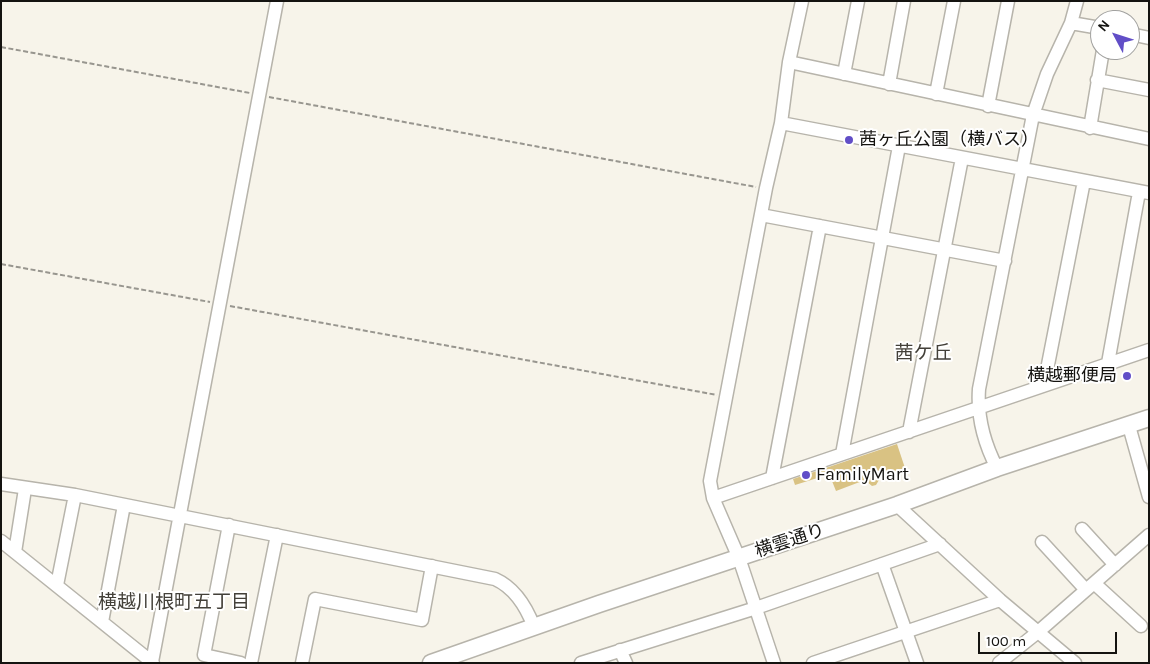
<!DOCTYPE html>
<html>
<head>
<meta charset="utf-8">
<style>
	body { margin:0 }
	#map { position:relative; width:1150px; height:664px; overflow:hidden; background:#f7f4ea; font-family:Karla,sans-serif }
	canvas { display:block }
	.frame { position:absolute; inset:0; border:2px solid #141310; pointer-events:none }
	.north { position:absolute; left:1090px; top:10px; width:50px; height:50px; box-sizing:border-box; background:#fff; border:1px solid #a1a19f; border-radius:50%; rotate:310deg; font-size:14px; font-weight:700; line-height:20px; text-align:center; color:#141310 }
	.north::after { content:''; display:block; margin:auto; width:18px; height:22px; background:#614ec7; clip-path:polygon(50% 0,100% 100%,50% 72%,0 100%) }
	.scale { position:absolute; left:978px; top:632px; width:139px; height:22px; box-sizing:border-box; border:2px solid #141310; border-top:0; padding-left:6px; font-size:15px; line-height:18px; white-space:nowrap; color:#141310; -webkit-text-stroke:4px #fff; paint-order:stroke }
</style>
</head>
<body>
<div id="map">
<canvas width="1150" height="664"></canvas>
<div class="frame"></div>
<div class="north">N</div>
<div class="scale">100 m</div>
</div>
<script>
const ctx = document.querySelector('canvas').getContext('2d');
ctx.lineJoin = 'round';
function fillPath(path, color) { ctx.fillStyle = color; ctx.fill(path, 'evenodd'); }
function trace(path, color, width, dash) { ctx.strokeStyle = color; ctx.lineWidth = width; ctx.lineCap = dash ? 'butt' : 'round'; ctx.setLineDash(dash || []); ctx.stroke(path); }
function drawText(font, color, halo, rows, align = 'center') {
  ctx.font = font + ' Karla,"Noto Sans JP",sans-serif'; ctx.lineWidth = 4; ctx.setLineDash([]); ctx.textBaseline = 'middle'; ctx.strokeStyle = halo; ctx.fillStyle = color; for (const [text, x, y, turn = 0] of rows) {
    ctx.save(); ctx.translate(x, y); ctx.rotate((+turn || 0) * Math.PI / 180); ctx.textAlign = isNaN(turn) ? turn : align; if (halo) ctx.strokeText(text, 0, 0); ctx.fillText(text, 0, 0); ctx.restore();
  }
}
fillPath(new Path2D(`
	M897 444 905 468 879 476V480L876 485 872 486 865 480 836 491 832 481 829 482 827 475 795 485 793 479Z`), '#d9c283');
const minor = new Path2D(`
	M1071 23 1100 28
	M1130 34 1149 38
	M789 62 1149 139
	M844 74 858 1
	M1097 80 1149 90
	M889 84 904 1
	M936 94 954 1
	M988 106 1008 1
	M781 123 1149 193
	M1090 128 1103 50
	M761 215 1005 261
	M1108 363 1139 192
	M1044 385 1084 181
	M1129 426 1149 497
	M909 432 962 158
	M842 454 899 146
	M997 468C984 443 977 417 979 389L1033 115 1047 74 1071 23 1077 1
	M772 478 820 226
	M1 484 75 495 495 579C515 588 526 606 534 627
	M713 498 1149 350
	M897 505 1000 600 1075 663
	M229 525 204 655 241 663
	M1082 529 1115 565
	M1 541 153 663
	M1042 542 1086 590
	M15 552 25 489
	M882 564 917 663
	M1094 583 1141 626
	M57 585 75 495
	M102 622 124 505
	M620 650 626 663
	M152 662 277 1
	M251 663 277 535
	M302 663 315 599 422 620 432 566
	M581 663 756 608 940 544
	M774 663 739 558 713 498 710 481 766 188 781 123 789 62 802 1
	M813 663 1000 600
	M999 663 1038 632 1149 535`);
const major = new Path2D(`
	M431 663 599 604 897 505 997 468 1149 418`);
trace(minor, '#b7b4ab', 15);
trace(major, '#b7b4ab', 19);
trace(new Path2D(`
	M1 47 250 93
	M269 97 756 187
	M1 264 210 302
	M230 306 717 395`), '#98968f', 2, [5, 2.5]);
trace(minor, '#fff', 12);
trace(major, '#fff', 16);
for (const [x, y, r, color] of [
	[849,140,5,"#614ec7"],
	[1127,376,5,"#614ec7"],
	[806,475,5,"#614ec7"]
]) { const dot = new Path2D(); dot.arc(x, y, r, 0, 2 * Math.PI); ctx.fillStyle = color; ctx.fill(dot); trace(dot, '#fff', 2); }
drawText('18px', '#141310', '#fff', [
	["茜ヶ丘公園（横バス）",859,140],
	["横越郵便局",1117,376,"right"],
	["FamilyMart",816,475]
], 'left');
drawText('18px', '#141310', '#fff', [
	["横雲通り",790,541,-18]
]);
drawText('19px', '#434039', '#fff', [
	["茜ケ丘",923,354],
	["横越川根町五丁目",174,603]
]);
</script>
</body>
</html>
